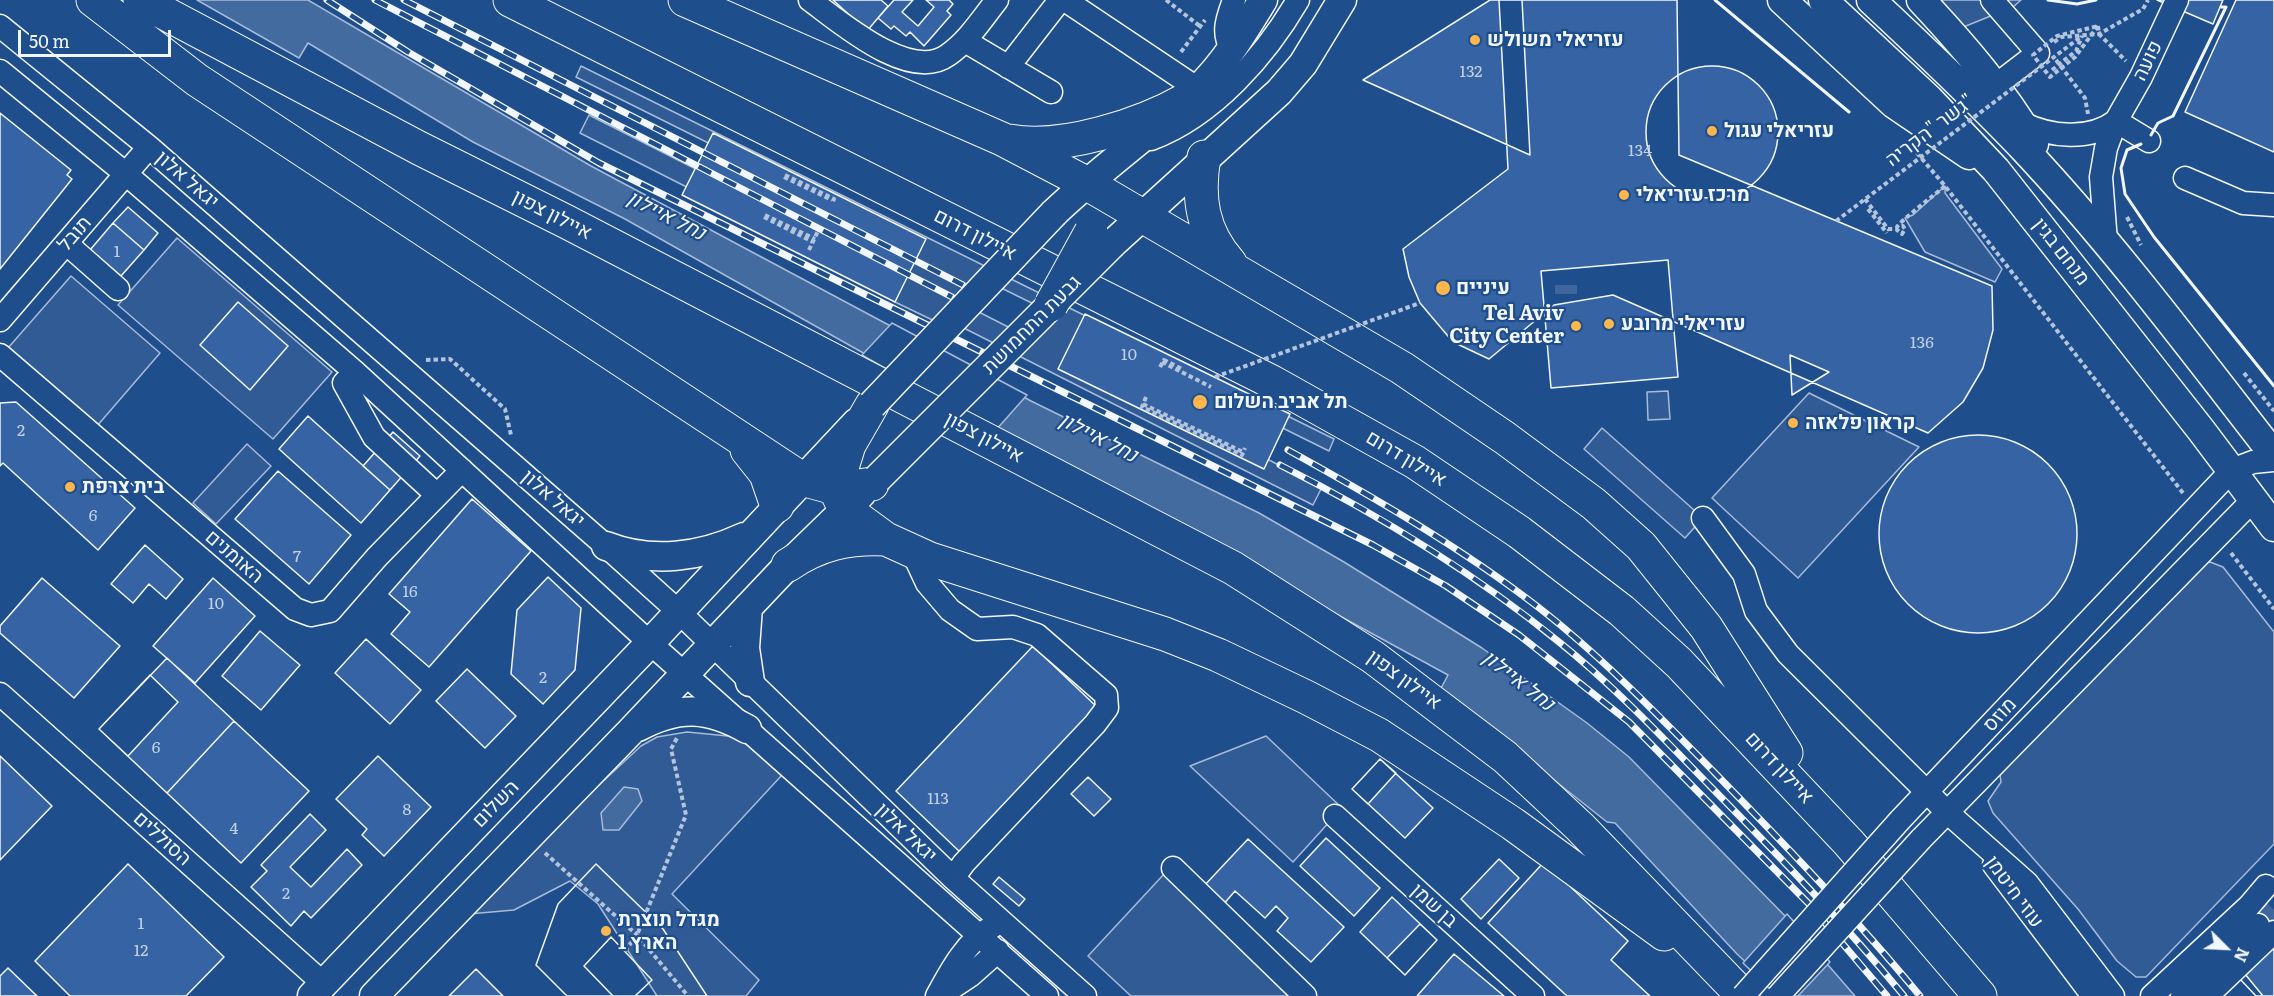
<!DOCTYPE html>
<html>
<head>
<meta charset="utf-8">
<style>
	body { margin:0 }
	#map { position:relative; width:2274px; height:996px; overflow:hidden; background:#1f4e8c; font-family:Literata,serif }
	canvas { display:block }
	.north { position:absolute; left:2196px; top:918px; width:60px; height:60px; -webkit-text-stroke:4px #1f4e8c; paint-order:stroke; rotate:114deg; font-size:16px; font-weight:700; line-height:24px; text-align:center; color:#f2f6ff }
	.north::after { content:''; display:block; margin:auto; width:21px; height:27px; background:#f2f6ff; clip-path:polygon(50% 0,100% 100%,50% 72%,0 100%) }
	.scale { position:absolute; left:18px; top:30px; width:153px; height:27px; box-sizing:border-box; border:3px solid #f2f6ff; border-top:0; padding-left:8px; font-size:18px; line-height:21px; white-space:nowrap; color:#f2f6ff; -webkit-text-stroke:4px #1f4e8c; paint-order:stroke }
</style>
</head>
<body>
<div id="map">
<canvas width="2274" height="996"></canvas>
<div class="north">N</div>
<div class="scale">50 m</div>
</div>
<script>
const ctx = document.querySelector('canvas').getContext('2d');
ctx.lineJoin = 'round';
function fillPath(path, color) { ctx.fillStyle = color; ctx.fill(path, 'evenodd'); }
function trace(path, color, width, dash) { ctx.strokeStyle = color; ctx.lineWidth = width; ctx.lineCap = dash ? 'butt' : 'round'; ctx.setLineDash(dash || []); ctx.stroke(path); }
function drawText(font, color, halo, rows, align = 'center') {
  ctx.font = font + ' Literata,Heebo,serif'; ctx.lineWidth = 4.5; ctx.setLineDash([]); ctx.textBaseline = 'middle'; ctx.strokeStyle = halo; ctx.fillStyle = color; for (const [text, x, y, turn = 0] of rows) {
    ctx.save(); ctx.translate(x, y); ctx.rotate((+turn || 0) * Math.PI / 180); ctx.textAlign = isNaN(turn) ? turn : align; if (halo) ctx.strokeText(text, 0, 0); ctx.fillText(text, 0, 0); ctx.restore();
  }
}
const built = new Path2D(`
	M1921 0H2021L2013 7 1951 32Z
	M581 66 1334 439 1329 451 1079 327 1065 356 1322 487 1313 505 952 322 947 327 895 302 898 294 580 133 589 115 907 276 921 249 576 77ZM989 282 1046 310 1022 334 967 306Z
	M1945 186V193L2002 269 1995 282 1925 252 1905 218 1913 215Z
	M177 238 332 372 273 439 118 305Z
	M71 276 160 353 97 426 8 348Z
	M1668 391 1670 419 1648 420 1647 392Z
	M1809 393 1919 447 1798 578 1712 498Z
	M1602 428 1703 518 1685 538 1584 449Z
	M247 444 271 466 216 524 193 503Z
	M2210 562 2223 567 2274 632V844L2146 977H2136L2117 961 2078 909 1993 813 1988 801 2001 782 2000 775 2184 576 2197 564Z
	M687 732 738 737 782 775 672 894 759 980 746 996H657L598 904 570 881 514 910 469 914 558 823 641 746 657 737Z
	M1266 736 1342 808 1293 862 1190 766Z
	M1165 873 1295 996H1131L1088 956Z`);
fillPath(built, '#305b95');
trace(built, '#a8bbd7', 1.5);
const water = new Path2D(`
	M197 0H308L591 166 1031 401 1259 513 1344 562 1482 648 1587 723 1629 757 1788 919 1855 996H1782L1737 954 1615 823 1607 822 1440 690 1448 675 1043 454 625 219 473 142 308 43 299 58Z
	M624 787 638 789 642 801 619 830H603L601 813Z`);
fillPath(water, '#446ba0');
trace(water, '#a8bbd7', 1.5);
const pier = new Path2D(`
	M892 323 1027 395 995 431 862 355Z
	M1787 914 1830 962 1798 996H1777L1743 963Z`);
fillPath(pier, '#1f4e8c');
trace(pier, '#a8bbd7', 1.5);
const building = new Path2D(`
	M833 0H881L888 6 867 31Z
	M894 0H913L902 12 918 26 934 7 926 0H949L953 4 947 11 951 15 924 46 910 32 906 36 894 26 891 29 878 18Z
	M1490 0H1522L1530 155 1363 80Z
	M1499 0H1677L1679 155 1992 286 1993 330 1983 368 1963 402 1928 433 1613 295 1554 305 1489 359 1453 342 1420 303 1409 277 1403 249 1508 169Z
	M2157 0H2223L2213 24Z
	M2236 0H2274V152L2185 112Z
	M1646 132a66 66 0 1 1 132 0a66 66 0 1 1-132 0Z
	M0 113 71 170 67 175 72 179 0 269Z
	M713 133 926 239 895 302 682 195Z
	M128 207 158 233 144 250 113 223Z
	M113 223 144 250 121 276 90 250Z
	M1668 260 1678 377 1551 388 1541 271Z
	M238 302 288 346 250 390 200 345Z
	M1085 314 1290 414 1264 469 1058 369Z
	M1790 355 1829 372 1792 395Z
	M16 402 135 508 98 550 3 463 0 466V403Z
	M308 416 390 490 361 523 279 449Z
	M393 432 420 456 390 490 363 466Z
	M1879 534a99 99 0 1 1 198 0a99 99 0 1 1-198 0Z
	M278 471 351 535 309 584 235 519Z
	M472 499 531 551 429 667 391 634 410 612 389 594Z
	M145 545 183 579 166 599 149 584 133 603 111 584Z
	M548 577 581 608 575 670 543 704 511 674 517 610Z
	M42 578 120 646 74 698 0 633V626Z
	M213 578 255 616 195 683 153 646Z
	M260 631 300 665 261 710 222 676Z
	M366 639 421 690 390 724 335 673Z
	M1033 646 1099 709 961 853 896 791Z
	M167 658 234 721 167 793 99 729Z
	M467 669 516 716 485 748 436 701Z
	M150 675 178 702 128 756 99 729Z
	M234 721 309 791 241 863 167 793Z
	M0 756 52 806 0 860Z
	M378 756 431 807 384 856 362 835 367 829 336 799Z
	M1380 759 1433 808 1405 838 1352 789Z
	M1380 759 1396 773 1368 804 1352 789Z
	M1088 777 1111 799 1094 816 1071 794Z
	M310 814 326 830 290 867 311 887 347 849 362 865 311 918 304 911 291 926 251 887 267 871 261 865Z
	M1326 838 1380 888 1354 916 1300 866Z
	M1248 839 1344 927 1311 962 1277 931 1288 918 1276 906 1265 918 1235 891 1222 906 1202 888Z
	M1499 859 1519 878 1481 919 1461 899Z
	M1544 862 1628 941 1611 960 1650 996H1567L1488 923Z
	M128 864 224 957 186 996H70L35 961Z
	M596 864 663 929 707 996H635L652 980 611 937 584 966 613 996H567L536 965 558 904Z
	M596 864 663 929 707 996H567L536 965 558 904Z
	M999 877 1025 899 1019 906 993 884Z
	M1392 897 1437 940 1405 975 1360 932Z
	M1420 924 1437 940 1405 975 1387 958Z
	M611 937 652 980 635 996H613L584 966Z
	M2274 945V996H2256L2240 979Z
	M1454 954 1504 996H1417Z
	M8 968 37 996H0V976Z
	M476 969 503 996H449Z
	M2245 974 2263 996H2256L2240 979Z`);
fillPath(building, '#3563a3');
trace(building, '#f2f6ff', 1.5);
trace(new Path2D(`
	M1566 294V285
	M2258 925 2274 908`), '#3f679d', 22, [22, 11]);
const minor = new Path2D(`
	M810 0C840 22 910 83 948 55 968 41 982 19 997 0
	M1065 0 1198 89
	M1992 0 2038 53 1995 86
	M0 26 149 147 606 546 679 612 953 878 1085 996
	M965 41 1051 92
	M1232 49C1221 33 1228 17 1234 0
	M1008 67 1060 0
	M0 71 126 174 355 372 650 643 1047 996
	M2116 121 2149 141
	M2022 123C2050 137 2090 141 2116 121
	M1151 139C1213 116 1266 55 1298 0
	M2185 178 2243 203 2274 205
	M2106 242 2101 177 2106 148 2116 121 2141 77 2177 0
	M67 244 118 289
	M0 320 149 147
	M0 355 295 609 311 615 330 611 377 557 462 470
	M355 372 344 383 374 437 437 495
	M1703 518 1744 574 1756 611 1788 654 1948 813 2027 883 2113 996
	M913 553 927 583 950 610 977 629 1013 627 1037 635 1106 695 1107 708 1095 724 964 863 953 878
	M0 694 324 984
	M1335 816 1533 996
	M1900 820 2232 470 2253 462 2274 460
	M1921 839 2253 500
	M1994 865 2093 996
	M1173 868 1305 996
	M941 995 971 975 998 951
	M937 996C950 972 967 940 992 927
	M2152 996 2249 906 2266 886
	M2182 996 2258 925
	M2207 996 2274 932`);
const major = new Path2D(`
	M1782 0 1894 104 1969 155
	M1823 0 1929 99 1996 170 2201 430 2274 527
	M1871 0C1923 49 1975 97 2024 149 2114 245 2193 351 2274 455
	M1921 0C1963 45 2003 91 2034 144
	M1054 213C1100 169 1152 133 1198 89 1225 63 1244 31 1263 0
	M1112 244 1279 92 1303 64 1342 0
	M606 546C652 564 701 557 744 537
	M748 607 745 648 750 682
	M638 727C679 705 708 707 747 729
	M312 996 650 643 856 423
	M374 996 631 731 788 565 861 494`);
const highway = new Path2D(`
	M93 0 197 80 802 479 838 489 872 484
	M140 0 419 148 567 222 1233 568 1373 657 1505 757 1580 827 1743 996
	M510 0 1272 382 1415 462 1519 532 1622 611 1679 663 1849 843 1980 996
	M685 0 1002 139 1086 183 1402 368 1505 438 1594 504 1641 546 1706 627 1786 753
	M1009 141C1062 151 1141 125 1187 99
	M1204 157C1197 197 1202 232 1230 263
	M872 405 849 445 841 471 838 495 845 509 886 539 930 559 1165 634 1218 655 1306 697 1379 735 1513 824 1664 934
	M747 450 766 474 777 506
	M788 565C819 544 849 537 886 539`);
trace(minor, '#f2f6ff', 25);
trace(major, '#f2f6ff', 31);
trace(highway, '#f2f6ff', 35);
trace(new Path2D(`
	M1166 0 1201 27
	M2098 26 2099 34 2126 61
	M2054 42 2061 37 2099 34 2143 9 2148 0
	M1181 52 1205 20
	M2056 60 2085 98 2088 114
	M2052 70 2076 51 2082 36
	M1912 147 1945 186 2183 493
	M785 175 834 199 832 204
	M784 177 832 200
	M1865 199 1888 229H1896L1902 234 1905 229 1903 226 1897 227C1900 221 1937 193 1945 186
	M1868 209 1887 233
	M765 215 815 239
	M764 217 813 242
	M2127 217 2141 245
	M809 250 818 231
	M426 360 450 359 505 409 511 435
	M1162 362 1211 387
	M1160 367 1164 360 1182 369
	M2244 373 2274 411
	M1146 397 1142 407 1242 455 1245 448
	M1143 404 1243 452
	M2231 553 2274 609
	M545 853 637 935 688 996
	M625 951 637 935 686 815 671 749 677 738`), '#b3c4dc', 4, [4.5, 3]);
trace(minor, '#1f4e8c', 22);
trace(major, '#1f4e8c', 28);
trace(highway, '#1f4e8c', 33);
const rail = new Path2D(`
	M327 0 408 52 599 163 1373 545 1446 586 1519 635 1629 722 1809 904 1887 996
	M375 0 952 297
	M404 0 963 285
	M1288 450C1375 498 1460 547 1538 607 1601 656 1658 715 1714 772 1785 845 1855 917 1920 996
	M1280 465C1379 515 1473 572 1559 642 1613 685 1662 737 1710 786 1777 854 1843 922 1904 996`);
trace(rail, '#f2f6ff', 7);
trace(rail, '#1f4e8c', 4.5, [14]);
const minorBridge = new Path2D(`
	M1743 996 1900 820
	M1778 996 1921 839`);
const majorBridge = new Path2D(`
	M872 405 1054 213
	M877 479 1112 244`);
const highwayBridge = new Path2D(`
	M1051 305 1091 232`);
trace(minorBridge, '#f2f6ff', 25, []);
trace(majorBridge, '#f2f6ff', 31, []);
trace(highwayBridge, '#f2f6ff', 35, []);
trace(new Path2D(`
	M2098 26 2075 57 2050 77 2033 55 2057 36Z
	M1836 221 2082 36
	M1215 377 1420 303`), '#b3c4dc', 4, [4.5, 3]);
trace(minorBridge, '#1f4e8c', 22);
trace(majorBridge, '#1f4e8c', 28);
trace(highwayBridge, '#1f4e8c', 33);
trace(new Path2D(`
	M1715 0 1849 112
	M2048 0 2077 4 2096 0
	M2151 135 2158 123 2173 116 2226 7H2221
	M2141 144 2127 150 2121 168 2125 194 2154 237 2274 386`), '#f2f6ff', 3);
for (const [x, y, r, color] of [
	[1475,40,6,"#ffb74d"],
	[1712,131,6,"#ffb74d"],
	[1624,195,6,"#ffb74d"],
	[1443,288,8,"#ffb74d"],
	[1609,324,6,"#ffb74d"],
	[1576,326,6,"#ffb74d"],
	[1200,402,8,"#ffb74d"],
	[1793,423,6,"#ffb74d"],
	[70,487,6,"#ffb74d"],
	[606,931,6,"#ffb74d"]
]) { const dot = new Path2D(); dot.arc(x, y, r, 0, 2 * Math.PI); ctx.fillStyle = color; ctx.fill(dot); trace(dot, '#1f4e8c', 2); }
drawText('16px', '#c3d1e8', null, [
	["132",1471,72],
	["134",1640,151],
	["1",117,252],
	["136",1922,343],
	["10",1129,355],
	["2",21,431],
	["6",93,516],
	["7",297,557],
	["16",410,592],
	["10",216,604],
	["2",543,678],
	["6",156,748],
	["113",938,799],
	["8",407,810],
	["4",234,829],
	["2",286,894],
	["1",141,924],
	["12",141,951]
]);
drawText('bold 20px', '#f2f6ff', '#1f4e8c', [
	["עזריאלי משולש",1487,40],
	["עזריאלי עגול",1724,131],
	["מרכז עזריאלי",1636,195],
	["עיניים",1456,288],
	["Tel Aviv",1564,314,"right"],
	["City Center",1564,337,"right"],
	["עזריאלי מרובע",1621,324],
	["תל אביב השלום",1214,402],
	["קראון פלאזה",1805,423],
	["בית צרפת",82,487],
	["מגדל תוצרת",618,920],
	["הארץ 1",618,943]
], 'left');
drawText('20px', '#f2f6ff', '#1f4e8c', [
	["פועה",2148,61,-64],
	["גשר \"הקריה\"",1930,131,-37],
	["יגאל אלון",187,180,41],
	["איילון צפון",552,215,27],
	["תובל",75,234,-49],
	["איילון דרום",975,235,27],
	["מנחם בגין",2061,252,52],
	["גבעת התחמושת",1032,325,-45],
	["איילון צפון",984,438,28],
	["איילון דרום",1406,459,31],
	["יגאל אלון",553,499,41],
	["האומנים",234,557,41],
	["איילון צפון",1404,680,36],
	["מוזס",2000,715,-47],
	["איילון דרום",1779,768,47],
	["השלום",496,804,-46],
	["יגאל אלון",906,833,44],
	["הסוללים",162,839,42],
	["עוזי חיטמן",2014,892,54],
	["בן שמן",1434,906,42]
]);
drawText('italic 21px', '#f2f6ff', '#1f4e8c', [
	["נחל איילון",666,216,27],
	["נחל איילון",1098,438,27],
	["נחל איילון",1518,681,38]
]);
</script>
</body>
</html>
